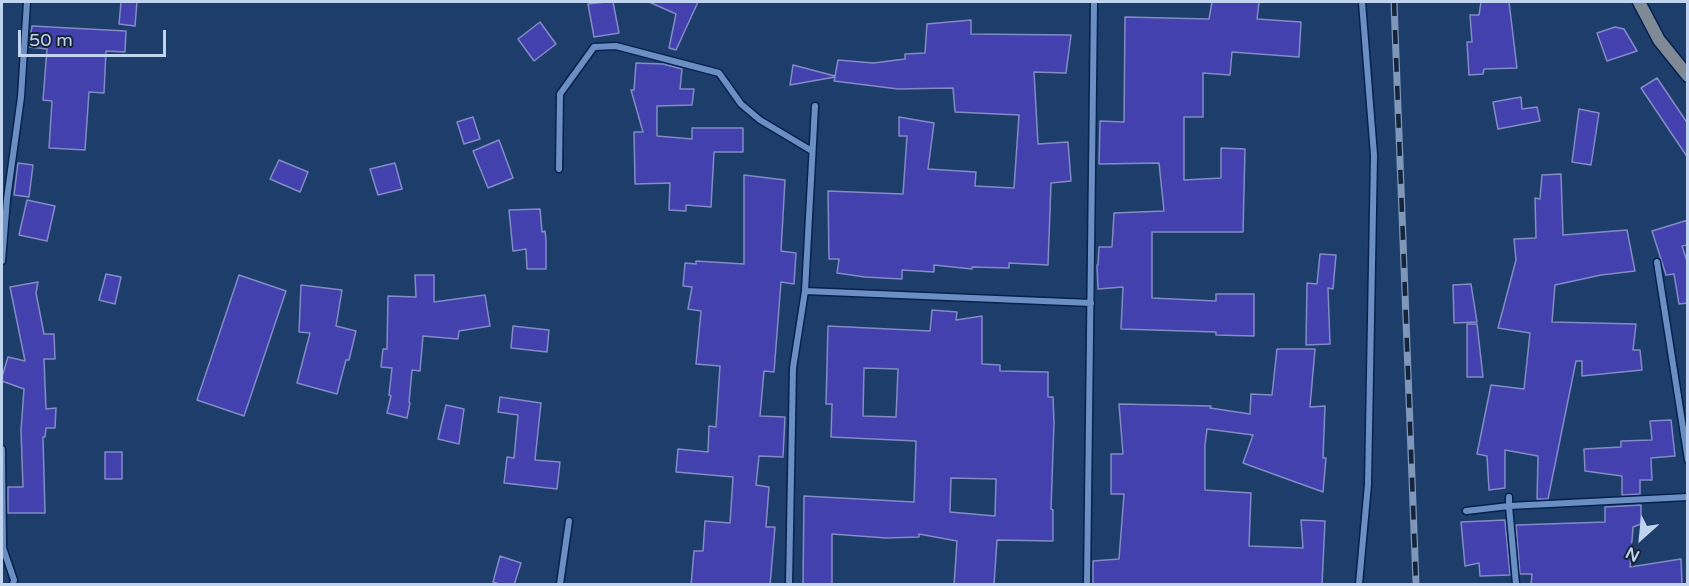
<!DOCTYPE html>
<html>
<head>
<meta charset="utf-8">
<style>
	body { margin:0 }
	#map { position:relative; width:1689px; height:586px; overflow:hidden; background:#1d3d6a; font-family:"Varela Round",sans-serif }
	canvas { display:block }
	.frame { position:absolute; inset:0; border:3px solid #c0d3ef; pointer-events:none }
	.north { position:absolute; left:1611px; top:508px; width:60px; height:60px; -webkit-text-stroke:4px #162439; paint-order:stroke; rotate:207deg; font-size:16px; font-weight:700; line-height:24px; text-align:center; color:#c0d3ef }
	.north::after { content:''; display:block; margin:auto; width:21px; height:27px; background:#c0d3ef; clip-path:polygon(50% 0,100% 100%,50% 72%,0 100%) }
	.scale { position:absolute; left:18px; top:30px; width:148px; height:27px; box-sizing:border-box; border:3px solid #c0d3ef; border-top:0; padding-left:8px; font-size:18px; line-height:21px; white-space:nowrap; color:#c0d3ef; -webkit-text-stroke:4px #162439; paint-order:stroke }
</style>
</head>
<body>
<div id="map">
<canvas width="1689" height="586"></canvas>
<div class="frame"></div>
<div class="north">N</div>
<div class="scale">50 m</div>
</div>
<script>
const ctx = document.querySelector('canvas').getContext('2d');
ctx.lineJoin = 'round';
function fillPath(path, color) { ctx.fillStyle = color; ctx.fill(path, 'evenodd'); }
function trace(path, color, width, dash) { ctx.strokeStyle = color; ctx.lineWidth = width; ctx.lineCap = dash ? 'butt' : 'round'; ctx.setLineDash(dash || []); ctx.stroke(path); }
const building = new Path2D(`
	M121 2H137L135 26 119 24Z
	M606 2H613L619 33 594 37 588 4Z
	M649 2H698L676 50 669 48 676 14Z
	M1212 2H1259L1257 19 1301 22 1299 57 1232 52 1230 75 1203 73V117H1184V180L1221 178V148L1245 149 1243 232H1152V298L1216 301V294H1254V336L1216 335V332L1121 329 1123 287 1098 289 1097 265H1098L1099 247H1112L1114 213 1164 211 1159 163 1099 164 1100 121 1124 122 1125 17 1209 19Z
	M1481 2H1509L1517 68 1484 69 1483 74 1469 75 1467 42H1472L1470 15H1479Z
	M971 20V34L1071 35 1066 73 1034 72 1038 144 1068 142 1071 181 1051 183 1048 265 1009 263V268L972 267V269L934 265V272L902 270V279L865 277 837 273 839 259H829L828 191 903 194 907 136H899V117L934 123 928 169 976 172 975 186 1014 188 1019 115 955 112 953 88 898 89 834 81 835 77 790 85 793 65 835 76 838 60 873 63 905 59V54L925 53 927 24Z
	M540 22 556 44 534 61 518 39Z
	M32 26 126 31 125 52 106 51 104 93 89 92 85 150 49 148 52 101 43 100 47 49 29 47Z
	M1615 27 1624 29 1637 51 1607 61 1597 33Z
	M636 63 663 64 682 69 680 89H694L692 105 657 106V136L692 139V128H743V152H714L711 207 686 205V211L669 210 670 183 635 184 634 132H643L631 90H634Z
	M1657 78 1688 124V158L1641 88Z
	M1521 97 1522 109 1537 107 1540 121 1498 129 1493 102Z
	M1579 109 1599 113 1591 165 1572 162Z
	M473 117 480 139 464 144 457 122Z
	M499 140 513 178 488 188 473 151Z
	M279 160 308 172 300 192 270 179Z
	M18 163 33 165 29 197 14 195Z
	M395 163 402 189 378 195 370 169Z
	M1561 174 1563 235 1627 230 1635 271 1601 275 1555 285 1552 322 1636 324 1633 350H1640L1642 370 1582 376V361H1576L1548 499H1537L1538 456 1505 450V488L1489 490 1487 456 1477 454 1491 385 1524 389 1530 333 1498 328 1516 260 1514 239 1536 238 1535 198 1540 199 1542 175Z
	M744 175 785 180 781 251 796 253 794 284 781 282 774 372 764 371 760 416 785 417 783 457 759 456 756 485 769 487 766 527H775L770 585H691L694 551H703L705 521 730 523 733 477 676 472 678 449 708 452 709 426 716 427 720 366 696 364 701 311 688 309 692 287 683 286 685 263 696 264V261L744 264Z
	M27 200 55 206 47 241 19 235Z
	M540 209 542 232 545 231 546 240V269H527L526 249 513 251 509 210Z
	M1688 220V245L1682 246 1688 264V303L1679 304 1674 274 1666 275 1652 231Z
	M1320 254 1336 255 1333 289 1328 288 1330 344 1306 345 1307 283 1317 284Z
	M106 274 121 277 115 304 99 300Z
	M239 275 286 291 244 416 197 400Z
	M415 275H434V302L485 295 490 326 459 331 458 339 423 336 420 371 412 370 409 402 410 403 407 418 387 413 391 396 389 395 392 368 381 367 383 349H387L388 296 416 297Z
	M38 282 36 293 44 334H54L55 359H44L46 409 56 408 55 428H46L45 437H43L45 513H8V487H23L21 430 24 389 2 381V377L8 357 25 361 10 287Z
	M1471 284 1477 322 1454 323 1453 285Z
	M301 285 342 290 336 326 356 331 349 360H346L337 394 297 383 310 333 299 332Z
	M932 310 957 312 956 320 982 316V364L1000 365V371L1048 372V397H1053L1054 423 1051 509 1053 510V541L997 540 994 585H954L957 541 919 534V537L886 538 832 534V585H803L804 496 914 502 916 441 831 437 832 404H826L828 326 930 331ZM864 368 898 369 896 417 863 416ZM951 478 996 479 995 516 950 512Z
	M1467 324H1477L1483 377H1467Z
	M513 326 549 330 547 352 511 348Z
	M1277 349H1315L1310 407 1325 406 1323 458H1326L1323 492 1243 463 1253 435 1207 429 1205 445V490L1251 493 1249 546 1303 548 1301 520 1325 521 1322 585H1093V561L1119 559 1124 494H1111V454H1123L1119 404 1211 406 1210 408 1250 414 1251 394 1272 395Z
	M500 397 541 403 535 460 560 462 557 489 504 483 507 457 514 458 518 415 498 412Z
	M446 405 464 409 459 444 438 439Z
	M1671 420 1675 456 1651 458 1652 480H1640V494L1622 495V476L1585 471 1584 449 1621 447V441L1652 440 1650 421Z
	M105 452H122V479H105Z
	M1641 505V524L1633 527 1630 567 1681 559 1682 585H1531L1532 574H1520L1516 525 1605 522V507Z
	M1505 520 1510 575 1480 576 1479 563 1465 566 1461 522Z
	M500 556 521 563 514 585H502L493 582Z`);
fillPath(building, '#4341ae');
trace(building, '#838bc5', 1.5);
const street = new Path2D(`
	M559 169 560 94 594 47 616 46 719 73 741 104 760 120 812 151
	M2 261 7 199 21 97 27 2
	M1657 262 1688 460
	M805 291 1091 303
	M2 449 3 548 14 580 13 584
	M1509 497V506L1688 497
	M1466 511 1509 506 1516 584
	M560 584 569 521
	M789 584 793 368 805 291 815 106
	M1087 584 1094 2
	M1359 584 1368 484 1374 155 1362 2`);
const secondary = new Path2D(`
	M1639 2 1659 40 1688 76`);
trace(street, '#04224d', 9);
trace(secondary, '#04224d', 15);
trace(street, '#6c8fc3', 6);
trace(secondary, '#808a97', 12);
const rail = new Path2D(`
	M1394 2 1416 584`);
trace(rail, '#7f97ba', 7);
trace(rail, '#162439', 4.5, [14]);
</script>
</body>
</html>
